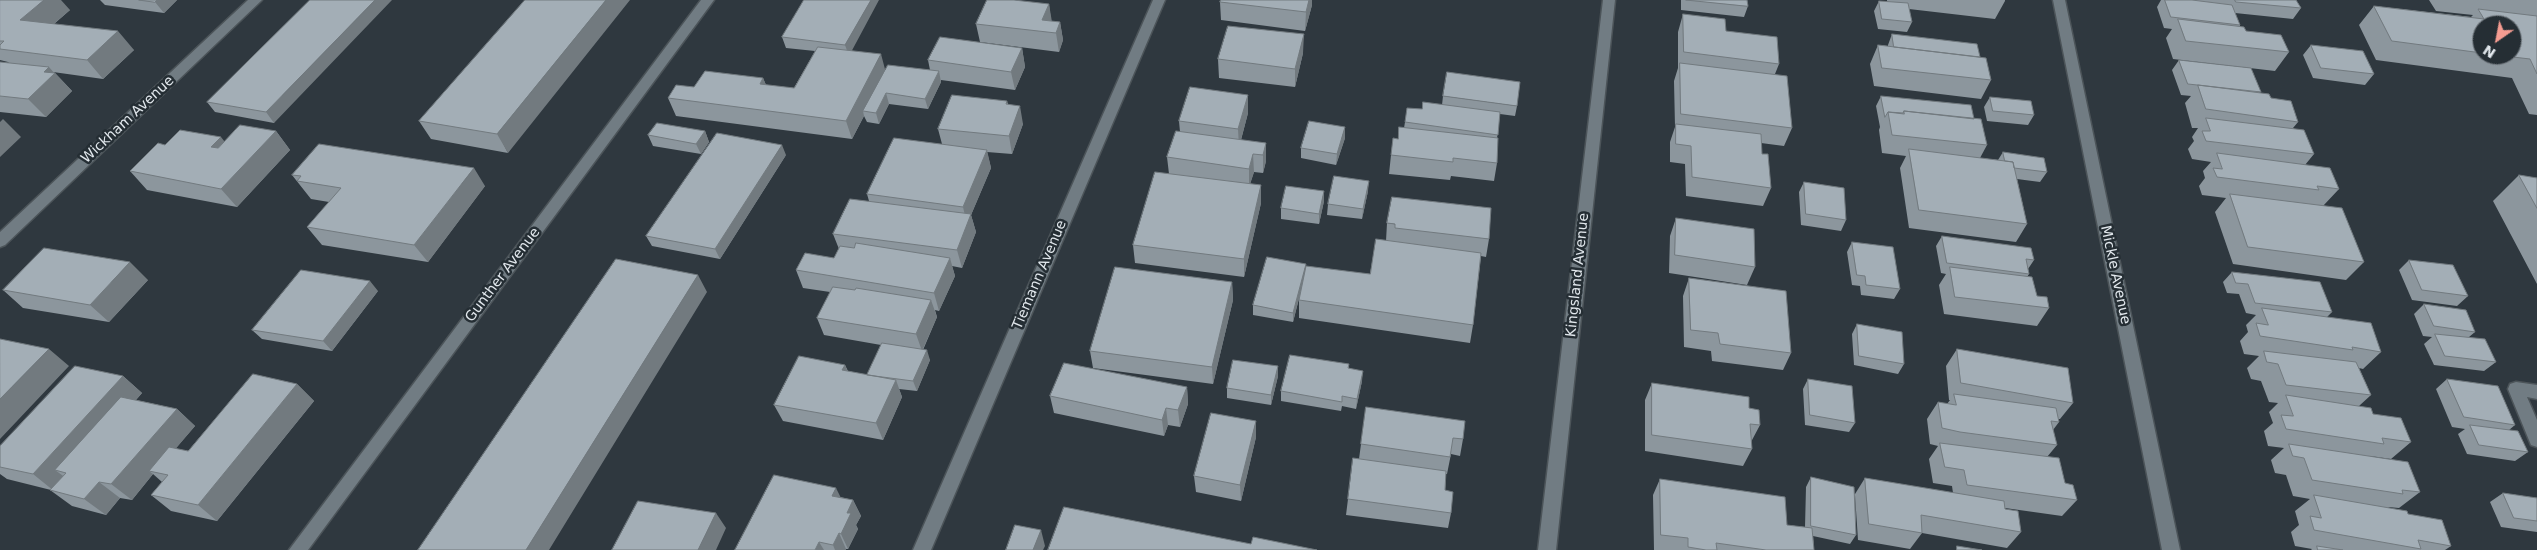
<!DOCTYPE html>
<html>
<head>
<meta charset="utf-8">
<style>
	body { margin:0 }
	#map { position:relative; width:2537px; height:550px; overflow:hidden; background:#2f383f; font-family:"DejaVu Sans",sans-serif }
	canvas { display:block }
	.north { position:absolute; left:2472px; top:15px; width:50px; height:50px; box-sizing:border-box; background:#252e34; border:1px solid #71787e; border-radius:50%; rotate:213deg; font-size:14px; font-weight:700; line-height:20px; text-align:center; color:#e2e8ed }
	.north::after { content:''; display:block; margin:auto; width:18px; height:22px; background:#f59c91; clip-path:polygon(50% 0,100% 100%,50% 72%,0 100%) }
</style>
</head>
<body>
<div id="map">
<canvas width="2537" height="550"></canvas>
<div class="north">N</div>
</div>
<script>
const ctx = document.querySelector('canvas').getContext('2d');
ctx.lineJoin = 'round';
function trace(path, color, width, dash) { ctx.strokeStyle = color; ctx.lineWidth = width; ctx.lineCap = dash ? 'butt' : 'round'; ctx.setLineDash(dash || []); ctx.stroke(path); }
function fillPath(path, color) { ctx.fillStyle = color; ctx.fill(path, 'evenodd'); }
function drawText(font, color, halo, rows, align = 'center') {
  ctx.font = font + ' "DejaVu Sans",sans-serif'; ctx.lineWidth = 5; ctx.setLineDash([]); ctx.textBaseline = 'middle'; ctx.strokeStyle = halo; ctx.fillStyle = color; for (const [text, x, y, turn = 0] of rows) {
    ctx.save(); ctx.translate(x, y); ctx.rotate((+turn || 0) * Math.PI / 180); ctx.textAlign = isNaN(turn) ? turn : align; if (halo) ctx.strokeText(text, 0, 0); ctx.fillText(text, 0, 0); ctx.restore();
  }
}
const minor = new Path2D(`
	M248 0H262L5 245 0 247V232Z
	M701 0H714L308 550H289Z
	M1153 0H1165L931 550H913Z
	M1603 0H1615L1556 550H1538Z
	M2053 0H2065L2180 550H2162Z
	M2516 382 2537 385V399L2527 397 2537 420V447L2531 445 2508 389 2510 384Z`);
trace(minor, '#4c5459', 3);
fillPath(minor, '#717c83');
fillPath(new Path2D(`
	M0 0 70 10 54 24 134 50 103 79 53 72 55 73 72 91 46 117 0 112V62L9 63 8 62 0 60Z
	M100 0H177L164 13 105 5Z
	M310 0 274 123 215 112 207 102Z
	M804 0 851 51 885 70H930L928 60 1022 48 1025 67 1015 90 941 80V82L928 109 889 104 879 124 867 122 864 116 852 139 676 116 668 98 763 78 766 85 794 88 815 51 786 48 782 37Z
	M1681 0H1747L1748 6 1744 17 1681 10Z
	M1887 0H2005V1L1995 19 1909 9 1912 22 1907 32 1878 29 1874 11 1879 1H1887Z
	M2161 0H2296L2301 8 2293 19 2235 13 2240 25V26L2246 31 2289 52 2275 71 2173 59 2166 38 2172 29 2164 28 2157 7Z
	M2429 0H2537V115L2529 114 2512 78 2376 60 2359 25 2374 6 2471 17 2473 15 2436 11ZM2482 25 2512 55H2482Z
	M1220 2 1312 5 1305 31 1221 20Z
	M1049 4 1051 21 1060 22 1063 40 1059 52 980 42 976 24Z
	M1683 14 1726 31 1779 64 1775 74 1792 128 1784 146 1761 143 1762 154 1771 188 1763 206 1686 196 1685 164 1670 162V142L1675 127 1674 81 1678 68V32Z
	M1892 34 1980 57 1991 80 1981 99 1874 86 1870 64 1878 45 1888 46V45Z
	M2311 45 2374 74 2365 85 2313 78 2303 55Z
	M1303 53 1295 87 1219 78 1218 59Z
	M2179 60 2261 93 2271 98 2298 122 2293 128 2314 154 2305 165 2339 189 2323 206 2364 262 2346 280 2233 264 2215 212 2226 198 2202 195 2199 186 2205 178 2203 171 2211 162 2192 159 2188 149 2194 141 2192 137 2198 128H2192L2185 103 2191 96 2181 95 2172 70Z
	M466 68 508 153 431 139 419 121Z
	M1248 95V113L1241 140 1266 143V161L1263 173 1254 172 1250 184 1261 203 1244 277 1135 263 1133 245 1169 174 1167 157 1180 132 1179 121Z
	M1443 96 1517 106 1515 116 1500 114 1497 138V163L1494 181 1451 176 1450 180 1389 174 1391 155 1398 139 1404 128 1405 122 1422 109 1442 105Z
	M1881 96 1974 119 1987 145 1980 158 1998 160 2003 152 2047 172 2040 182 2017 179 2027 224 2016 242 1909 228 1900 168 1906 156 1882 153 1879 130 1880 127 1876 106Z
	M1990 97 2034 115 2028 125 1987 121 1984 107Z
	M1007 101 1008 104 1023 124 1012 154 987 152 991 168 971 215 976 232 962 268 952 266 955 276 939 311 935 310 937 317 923 350 930 360 917 391 899 389 902 397 883 440 783 421 774 405 845 365 848 371 867 375 881 345 824 335 817 318 830 292 803 288 796 270 834 258 839 249 833 234 869 201 867 194 942 144 938 129Z
	M276 131 290 150 237 207 147 190 130 171 165 145 224 142Z
	M705 131 709 142 701 154 653 146 648 135Z
	M1345 138 1336 165 1301 158V148Z
	M786 155 720 259 652 246 646 236Z
	M292 175 485 186 428 262 322 245 307 227 329 202 311 199Z
	M2519 175 2537 178V284L2493 201Z
	M1804 182 1846 220 1841 231 1801 225 1799 192Z
	M1368 191 1362 219 1327 215 1328 204Z
	M1324 201 1319 224 1281 219V208Z
	M1676 218 1755 267 1747 285 1669 273 1670 236Z
	M1387 223 1489 239 1486 257 1481 256 1473 325 1470 343 1299 318V300L1301 291 1293 322 1253 315V305L1306 268 1370 274 1386 241Z
	M1942 236 2034 260 2028 269 2029 274 2027 277 2037 296 2049 308 2037 326 1944 314 1939 285 1946 274 1941 273 1936 246Z
	M1852 242 1900 289 1894 299 1861 295 1860 286 1852 285 1847 252Z
	M2409 260 2468 296 2457 306 2412 300 2399 270Z
	M2232 272 2332 312 2327 317 2381 352 2363 369 2359 368 2371 395 2359 406 2373 414 2411 442 2391 459 2370 456 2420 492 2399 508 2388 507H2387L2408 514 2451 546 2445 550H2311L2312 549 2295 546 2291 532 2299 525 2295 511 2310 499 2293 496 2286 475 2275 473 2271 460 2284 448 2268 446 2264 431 2273 423 2269 412 2278 403 2269 402 2261 381 2251 379 2247 368 2259 356 2244 354 2240 341 2248 332 2246 325 2256 315 2246 313 2239 294 2227 293 2223 282Z
	M1689 278 1791 353 1783 370 1712 361 1711 351 1684 347 1683 296Z
	M148 280 109 322 23 308 3 290Z
	M1232 282 1233 300 1213 384 1093 368 1090 351Z
	M378 291 332 351 262 339 252 330Z
	M2424 304 2475 332 2469 337 2496 362 2484 371 2434 365 2424 344 2432 337 2423 336 2414 314Z
	M1857 324 1904 364 1898 374 1854 365 1852 334Z
	M1957 349 2073 403 2060 419H2058L2059 422 2053 430 2057 445 2047 457 2077 500 2062 516 2005 508 2021 532 2007 548 1922 533 1910 549 1858 540 1855 495 1856 535 1850 544 1813 536 1814 550H1654L1653 495 1660 479 1787 525 1805 527 1806 487 1811 477 1855 494 1865 478 1953 493 1952 486 1933 483 1929 459 1938 446 1930 444 1927 419 1938 402 1947 404 1950 400H1949L1946 366Z
	M1349 364V369L1362 381 1356 409 1342 406 1341 411 1281 401V391Z
	M1278 366V376L1271 405 1227 398V388Z
	M123 376 142 393 136 400 177 409 195 426 175 449 188 451 297 384 314 401 217 521 171 511 151 495 162 482 153 474 132 500 120 498 106 515 72 506 50 490H51L7 479 0 474V446Z
	M1808 379 1855 423 1849 432 1805 425 1803 389Z
	M2447 379 2515 425 2509 430 2528 452 2515 461 2467 454 2458 434 2465 429 2452 427 2436 389Z
	M1652 383 1749 408 1760 425 1751 442 1752 449 1743 466 1645 451V400Z
	M1187 387 1188 404 1180 427 1168 425 1164 436 1054 413 1050 396Z
	M1366 407 1463 439 1460 456 1451 454 1447 474H1446L1445 490 1451 513 1448 528 1346 515 1348 499 1359 459Z
	M1256 437 1241 501 1196 492 1194 476Z
	M2503 493 2537 498V532L2501 527 2490 502Z
	M840 497 853 500 861 516 856 525 858 529 848 549H846V550H735Z`), '#8c969d');
fillPath(new Path2D(`
	M44 0H61L70 10 37 38 20 20Z
	M157 0H177L164 13 155 2Z
	M375 0H392L274 123 266 112Z
	M606 0H630L508 153 497 134Z
	M871 0H879L849 56 845 45Z
	M1309 0H1312V5L1305 31 1306 12Z
	M1049 4 1052 22 1042 20Z
	M1060 22 1063 40 1059 52 1056 33Z
	M118 31 134 50 103 79 87 60Z
	M1304 34 1303 53 1295 87V69Z
	M1022 48 1025 67 1015 90 1011 72Z
	M881 54 886 73 863 111 864 116 852 139 846 121Z
	M49 67 55 74V73L72 91 46 117 28 99 44 72Z
	M939 71 941 82 928 109 925 99Z
	M763 78 771 97 760 84Z
	M886 93 889 104 879 124 876 113Z
	M1248 95V113L1239 147 1238 129Z
	M1020 106 1023 124 1012 154 1009 136Z
	M3 119 21 137 0 157V122Z
	M1345 127V138L1336 165 1337 154Z
	M276 131 290 150 237 207 221 189Z
	M705 131 709 142 701 154 696 144Z
	M221 137 236 156 211 147Z
	M1266 143V161L1263 173V155Z
	M782 145 786 155 720 259 715 249Z
	M987 150 991 168 971 215 976 232 962 268 957 250 967 224 963 207Z
	M1253 154 1254 172 1249 187V169Z
	M474 168 485 186 428 262 414 245Z
	M1369 181 1368 191 1362 219 1363 209Z
	M1261 185V203L1244 277V259Z
	M1324 191V201L1319 224V214Z
	M950 258 955 276 939 311 934 293Z
	M130 262 148 280 109 322 90 305Z
	M1306 264 1305 274 1293 322V313Z
	M698 275 707 292 549 550H526Z
	M370 281 378 291 332 351 323 341Z
	M1232 282 1233 300 1213 384 1212 367Z
	M931 300 937 317 922 351 916 334Z
	M49 349 69 366 0 439V399Z
	M927 350 930 360 917 391 913 381Z
	M845 365 852 382 842 370Z
	M1278 366V376L1271 405V395Z
	M1363 371 1362 381 1356 409 1357 399Z
	M123 376 142 393 69 475 66 473 55 470 66 478 54 491 33 474Z
	M896 380 902 397 883 440 876 423Z
	M297 384 314 401 217 521 198 505Z
	M1187 387 1188 404 1180 427 1178 410Z
	M1166 408 1168 425 1164 436 1162 420Z
	M177 409 195 426 156 472 149 471 153 474 132 500 111 484Z
	M1256 421V437L1241 501 1240 485Z
	M99 482 120 498 106 515 84 499Z
	M836 488 844 504 832 496Z
	M853 500 861 516 856 525 858 529 848 549 841 534 847 513Z
	M716 513 726 528 716 550H698Z
	M1041 530 1045 546 1043 550H1033Z
	M839 533 846 549V550H835L833 545Z
	M819 542 824 550H815Z`), '#727a7f');
const building = new Path2D(`
	M0 0H44L20 20 118 31 87 60 0 49V45L4 41H0Z
	M139 0H157L155 2Z
	M310 0H375L266 112 207 102Z
	M525 0H606L497 134 419 121Z
	M804 0H871L845 45 782 37Z
	M987 0H1014L1049 4 1042 20 1060 22 1056 33 976 24Z
	M1221 0H1309L1306 12 1220 2Z
	M1686 0H1747L1748 6Z
	M2165 0H2192L2232 5 2240 25 2171 17Z
	M2235 0H2296L2301 8 2236 2Z
	M1879 1 1908 3 1912 22 1882 19Z
	M2374 6 2484 19 2478 9 2537 16V74L2530 59 2496 55H2512V25H2482V53L2392 41Z
	M1683 14 1725 19 1726 31 1777 37 1779 64 1684 52Z
	M2178 19 2244 27 2246 31 2281 35 2289 52 2186 41Z
	M1228 26 1304 34 1295 69 1218 59Z
	M1892 34 1977 44 1980 57 1894 47Z
	M940 37 1022 48 1011 72 928 60Z
	M1878 45 1986 58 1991 80 1882 68Z
	M2311 45 2363 51 2374 74 2321 68Z
	M818 47 881 54 846 121 668 98 676 85 694 87 705 71 763 78 760 84 794 88Z
	M2179 60 2251 68 2261 92 2188 84Z
	M0 62 49 67 44 72 55 73 28 99 0 96Z
	M1680 63 1787 76 1792 128 1681 114Z
	M888 65 939 71 925 99 886 93 876 113 863 111Z
	M1447 72 1520 82 1517 106 1443 96Z
	M2198 85 2269 94 2271 98 2291 101 2298 122 2206 109Z
	M1190 87 1248 95 1238 129 1179 121Z
	M952 95 1007 101 1006 104 1020 106 1009 136 938 129Z
	M1881 96 1971 105 1974 119 1904 111 1903 113 1888 112 1885 117Z
	M1990 97 2031 101 2034 115 1993 111Z
	M1423 102 1500 112 1498 135 1405 122 1407 108 1422 109Z
	M1904 111 1981 119 1987 145 1892 135 1888 112 1904 114Z
	M2206 118 2304 130 2314 154 2206 141 2202 131H2210Z
	M1309 121 1345 127 1337 154 1301 148Z
	M657 123 705 131 696 144 648 135Z
	M1676 124 1761 134 1762 154H1768L1771 188 1692 177 1691 146 1676 144Z
	M240 125 276 131 221 189 130 171 158 143 165 145 180 130 221 137 211 147 218 148Z
	M1399 127 1498 138 1497 163 1453 158V162L1391 155 1393 138 1398 139Z
	M1176 131 1266 143 1263 155 1253 154 1249 169 1167 157Z
	M717 133 782 145 715 249 646 236Z
	M894 138 987 150 963 207 867 194Z
	M319 144 474 168 414 245 307 227 341 188 297 181 301 176 292 175Z
	M1909 149 2013 162 2027 224 1919 210Z
	M2003 152 2044 158 2047 172 2014 168 2013 162 2005 161Z
	M2217 153 2330 168 2339 189 2317 186 2319 190 2217 177 2213 168 2222 169Z
	M1155 172 1261 185 1244 259 1133 245Z
	M2519 175 2537 178V208Z
	M1334 176 1369 181 1363 209 1328 204Z
	M1804 182 1844 188 1846 220 1806 214Z
	M1286 186 1324 191 1319 214 1281 208Z
	M2230 194 2342 208 2364 262 2248 247Z
	M1392 197 1491 208 1489 239 1395 228V224L1387 223Z
	M850 199 971 214 957 250 833 234Z
	M1676 218 1754 229 1755 267 1675 255Z
	M1942 236 2031 248 2034 260 2026 259 2029 274 1947 263Z
	M1376 239 1481 253 1473 325 1299 300 1306 266 1370 274Z
	M1852 242 1893 247 1900 289 1866 285 1865 276 1857 275Z
	M856 243 950 258 934 293 796 270 805 253 834 258 840 246 854 248Z
	M44 248 130 262 90 305 3 290Z
	M1267 257 1306 264 1293 313 1253 305Z
	M616 259 698 275 526 550H418Z
	M2409 260 2453 265 2468 296 2422 290Z
	M1115 267 1232 282 1212 367 1090 351Z
	M1950 267 2032 277 2037 296 2047 297 2049 308 1955 297Z
	M301 270 370 281 323 341 252 330Z
	M2232 272 2320 282 2332 312 2255 303 2248 284 2236 283Z
	M1689 278 1786 291 1791 353 1720 344 1718 333 1691 330Z
	M833 287 855 290 856 288 931 300 916 334 817 318Z
	M2424 304 2466 310 2475 332 2434 326Z
	M2262 308 2371 323 2381 352 2352 347 2353 350 2260 336 2256 323 2268 325Z
	M1857 324 1902 332 1904 364 1859 356Z
	M2435 334 2485 339 2496 362 2445 356Z
	M0 339 49 349 0 399Z
	M882 343 927 350 913 381 867 375Z
	M1957 349 2068 368 2073 403 1961 383Z
	M2264 351 2356 362 2371 395 2286 385 2278 364 2267 362Z
	M1290 355 1349 364 1348 368 1363 371 1357 399 1342 396V402L1281 391Z
	M799 356 845 365 842 370 896 380 876 423 774 405Z
	M1233 360 1278 366 1271 395 1227 388Z
	M1064 363 1187 387 1178 410 1166 408 1162 420 1050 396Z
	M75 366 123 376 33 474 0 467V446Z
	M253 374 297 384 198 505 151 495 168 475 149 471 169 447 188 451Z
	M1808 379 1852 386 1855 423 1810 415Z
	M2447 379 2498 386 2515 425 2464 417Z
	M1652 383 1749 397V408L1759 410 1760 425 1750 424 1752 449 1652 435Z
	M1954 394 2056 408 2059 422 2051 421 2057 445 1960 432 1942 428 1938 402 1956 405Z
	M2286 395 2371 408 2373 414 2401 418 2411 442 2382 438 2384 444 2286 429 2281 415 2293 416Z
	M121 397 177 409 111 484 99 482 84 499 50 490 66 473 55 470Z
	M1366 407 1465 421 1463 439 1453 438 1450 457 1361 444Z
	M1211 413 1256 421 1240 485 1194 476Z
	M2470 425 2518 431 2528 452 2479 445Z
	M1940 443 2059 458 2065 483 2073 485 2077 500 1967 485 1964 470 1945 467Z
	M2289 444 2408 462 2420 492 2402 490 2403 494 2312 480 2304 458 2293 456Z
	M1353 458 1446 471 1445 490 1453 492 1451 513 1348 499Z
	M774 475 836 488 832 496 853 500 847 513H851L841 534 839 533 833 545 819 542 815 550H735Z
	M1811 477 1854 487 1856 535 1811 526Z
	M1865 478 2004 501 2005 509 2018 511 2021 532 1921 515 1922 533 1869 524Z
	M1660 479 1785 497 1787 525 1812 528 1814 550H1766L1716 543 1717 550H1706L1688 547V538L1661 535Z
	M2503 493 2537 498V521L2514 518Z
	M2314 495 2407 511 2408 514 2442 520 2451 546 2418 540 2421 549 2314 530 2310 516 2321 518Z
	M638 501 716 513 698 550H612Z
	M1064 507 1251 544 1253 537 1317 550H1048Z
	M1015 525 1041 530 1033 550H1006Z
	M1957 546 1982 550H1957Z
	M2317 546 2343 550H2318Z`);
fillPath(building, '#a3aeb6');
trace(building, '#727a7f', 1);
drawText('14px', '#e2e8ed', '#252e34', [
	["Wickham Avenue",128,120,-43],
	["Gunther Avenue",503,275,-53],
	["Tiemann Avenue",1040,275,-67],
	["Kingsland Avenue",1578,275,-84],
	["Mickle Avenue",2115,275,78]
]);
</script>
</body>
</html>
